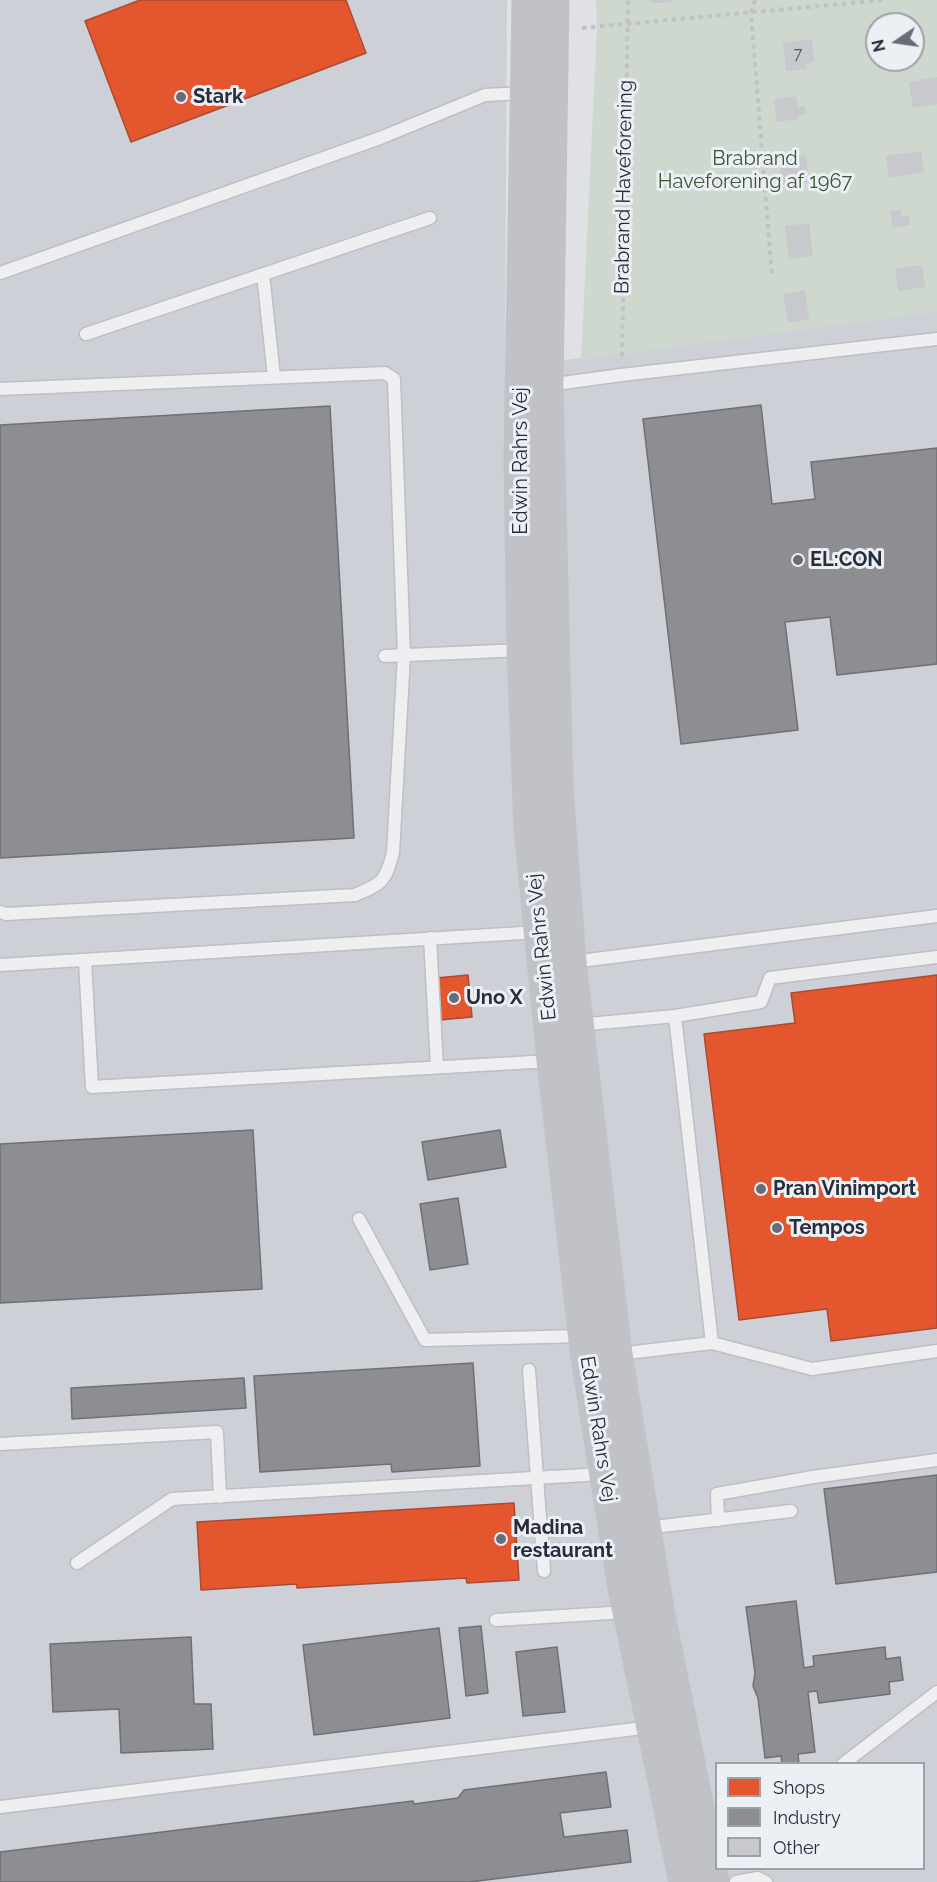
<!DOCTYPE html>
<html>
<head>
<meta charset="utf-8">
<style>
	body { margin:0 }
	#map { position:relative; width:937px; height:1882px; overflow:hidden; background:#dfe1e4; font-family:Raleway,sans-serif }
	canvas { display:block }
	.legend { position:absolute; left:715px; top:1762px; width:210px; height:108px; box-sizing:border-box; background:#eceff4; border:2px solid #9da1aa; margin:0; padding:8px 10px; list-style:none; font-size:18px; color:#272d3c }
	.legend li { display:flex; align-items:center; gap:12px; height:30px }
	.legend b { width:30px; border:2px solid #9da1aa }
	.north { position:absolute; left:865px; top:12px; width:60px; height:60px; box-sizing:border-box; background:#eceff4; border:2px solid #9da1aa; border-radius:50%; rotate:257deg; font-size:16px; font-weight:700; line-height:24px; text-align:center; color:#272d3c }
	.north::after { content:''; display:block; margin:auto; width:21px; height:27px; background:#676c77; clip-path:polygon(50% 0,100% 100%,50% 72%,0 100%) }
</style>
</head>
<body>
<div id="map">
<canvas width="937" height="1882"></canvas>
<ul class="legend">
<li><b style="height:16px;background:#e4572e"></b>Shops</li>
<li><b style="height:16px;background:#8d8d92"></b>Industry</li>
<li><b style="height:16px;background:#c8c9cc"></b>Other</li>
</ul>
<div class="north">N</div>
</div>
<script>
const ctx = document.querySelector('canvas').getContext('2d');
ctx.lineJoin = 'round';
function fillPath(path, color) { ctx.fillStyle = color; ctx.fill(path, 'evenodd'); }
function trace(path, color, width, dash) { ctx.strokeStyle = color; ctx.lineWidth = width; ctx.lineCap = dash ? 'butt' : 'round'; ctx.setLineDash(dash || []); ctx.stroke(path); }
function drawText(font, color, halo, rows, align = 'center') {
  ctx.font = font + ' Raleway,sans-serif'; ctx.lineWidth = 6; ctx.setLineDash([]); ctx.textBaseline = 'middle'; ctx.strokeStyle = halo; ctx.fillStyle = color; for (const [text, x, y, turn = 0] of rows) {
    ctx.save(); ctx.translate(x, y); ctx.rotate((+turn || 0) * Math.PI / 180); ctx.textAlign = isNaN(turn) ? turn : align; if (halo) ctx.strokeText(text, 0, 0); ctx.fillText(text, 0, 0); ctx.restore();
  }
}
fillPath(new Path2D(`
	M0 0H507L505 368 937 311V1882H0ZM716 1764H924V1868H716Z`), '#cdd0d7');
fillPath(new Path2D(`
	M596 0H937V312L581 360 597 27ZM877 24H913V60H877Z`), '#ced8cf');
const shops = new Path2D(`
	M140 0H346L366 53 131 142 85 21Z
	M468 975 472 1017 440 1020 436 978Z
	M937 975V1328L831 1341 827 1309 739 1320 704 1034 795 1023 791 993Z
	M514 1503 519 1580 467 1583 466 1578 297 1588V1584L201 1590 197 1522Z`);
fillPath(shops, '#e4572e');
trace(shops, '#ab4a32', 1.5);
const industry = new Path2D(`
	M761 405 772 504 815 499 811 462 937 448V664L837 675 830 617 785 622 798 730 681 744 643 419Z
	M330 406 354 838 0 858V425Z
	M253 1130 262 1289 0 1303V1144Z
	M500 1130 506 1167 428 1180 422 1142Z
	M458 1198 468 1264 430 1270 420 1204Z
	M473 1363 480 1466 392 1472 391 1464 260 1472 254 1376Z
	M244 1378 246 1408 72 1419 71 1388Z
	M937 1475V1572L836 1584 824 1489Z
	M796 1601 804 1668 814 1666 813 1656 885 1647 886 1659 900 1657 903 1680 889 1682 890 1694 819 1703 817 1691 808 1692 815 1752 798 1754 799 1764H782L781 1756 765 1758 758 1698 753 1686 755 1673 746 1607Z
	M481 1626 488 1693 466 1696 459 1628Z
	M439 1628 450 1718 314 1735 303 1645Z
	M191 1637 194 1704H211L213 1749 121 1753 119 1709 53 1712 50 1644Z
	M557 1647 565 1712 523 1716 516 1652Z
	M606 1772 611 1807 560 1813 564 1837 627 1830 631 1862 470 1882H0V1852L413 1801 414 1804 458 1798 464 1790Z`);
fillPath(industry, '#8d8d92');
trace(industry, '#6e7078', 1.5);
fillPath(new Path2D(`
	M651 0H671V3H651Z
	M812 39 814 61 806 65 807 69 786 71 783 43Z
	M937 77V104L913 108 909 82Z
	M796 96 798 107 805 106 806 114 799 115V119L777 122 774 99Z
	M921 151 924 172 889 178 886 156Z
	M806 155 809 182 782 185 779 158Z
	M901 209 902 217 909 216 910 225 893 228 890 211Z
	M809 223 813 256 789 259 785 226Z
	M922 265 925 287 898 291 895 269Z
	M805 290 809 319 788 323 783 294Z`), '#c8c9cc');
const lane = new Path2D(`
	M0 273 380 138 485 95 525 93
	M263 274 274 377
	M86 334 430 218
	M549 385 621 375 937 339
	M0 389 385 373 394 379 404 655 393 853C385 882 383 883 355 895L6 914 0 912
	M385 656 522 650
	M430 938 437 1067
	M85 961 92 1087 551 1061
	M572 962 937 916
	M0 965 539 932
	M675 1016 761 1002 770 978 937 957
	M577 1025 675 1016 712 1343 618 1354
	M359 1219 425 1340 583 1336
	M712 1343 812 1369 937 1351
	M529 1370 544 1571
	M0 1444 217 1432 220 1497
	M718 1520 717 1494 813 1477 937 1460
	M645 1528 791 1511
	M77 1563 172 1499 603 1474
	M496 1620 627 1612
	M843 1764 937 1692
	M0 1807 651 1727
	M736 1882 758 1878 766 1882`);
trace(lane, '#bdbfc2', 15);
trace(new Path2D(`
	M755 0 751 13 772 277
	M582 28 884 0
	M622 356 628 0`), '#c1c2c7', 4, [4.5, 4.5]);
trace(lane, '#efeff1', 12);
trace(new Path2D(`
	M528 0 520 457 523 650 530 828 553 1061 587 1358 624 1588 685 1882
	M553 0 547 385 557 788 570 962 616 1354 658 1610 713 1882`), '#c0c2c7', 33);
for (const [x, y, r, color] of [
	[181,97,6,"#676c77"],
	[798,560,6,"#676c77"],
	[454,998,6,"#676c77"],
	[761,1189,6,"#676c77"],
	[777,1228,6,"#676c77"],
	[501,1539,6,"#676c77"]
]) { const dot = new Path2D(); dot.arc(x, y, r, 0, 2 * Math.PI); ctx.fillStyle = color; ctx.fill(dot); trace(dot, '#eceff4', 2); }
drawText('16px', '#505561', null, [
	["7",798,54]
]);
drawText('bold 20px', '#272d3c', '#eceff4', [
	["Stark",193,97],
	["EL:CON",810,560],
	["Uno X",466,998],
	["Pran Vinimport",773,1189],
	["Tempos",789,1228],
	["Madina",513,1528],
	["restaurant",513,1551]
], 'left');
drawText('20px', '#395735', '#eceff4', [
	["Brabrand",755,159],
	["Haveforening af 1967",755,182]
]);
drawText('20px', '#272d3c', '#eceff4', [
	["Brabrand Haveforening",624,187,-89],
	["Edwin Rahrs Vej",521,461,-90],
	["Edwin Rahrs Vej",542,947,-96],
	["Edwin Rahrs Vej",598,1429,81]
]);
</script>
</body>
</html>
